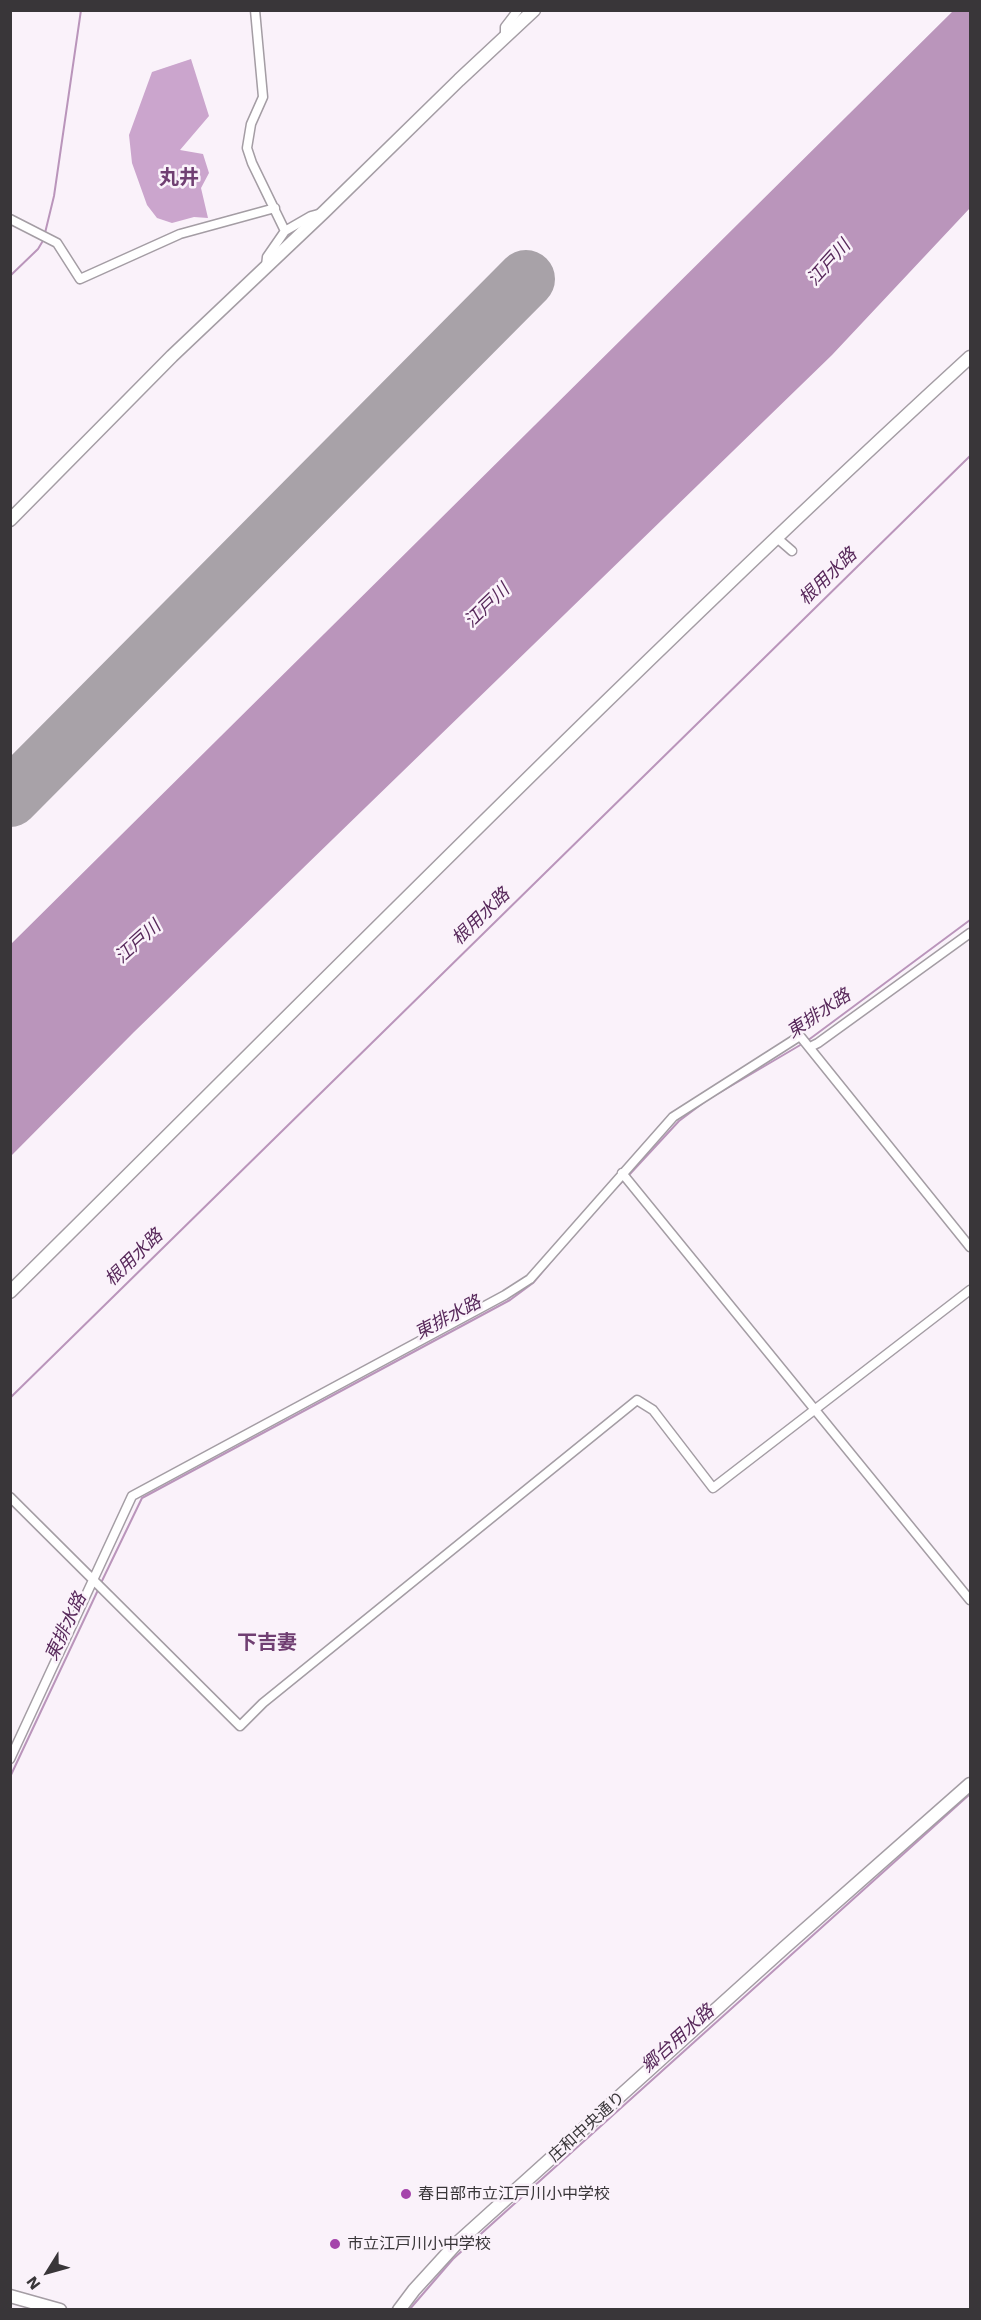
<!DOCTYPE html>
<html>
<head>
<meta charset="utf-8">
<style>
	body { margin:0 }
	#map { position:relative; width:981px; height:2320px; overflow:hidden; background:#faf2fa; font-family:"Work Sans",sans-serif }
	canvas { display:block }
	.frame { position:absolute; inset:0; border:12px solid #393639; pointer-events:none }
	.north { position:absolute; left:18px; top:2242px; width:60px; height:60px; -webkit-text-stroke:4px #faf2fa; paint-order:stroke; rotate:233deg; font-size:16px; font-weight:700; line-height:24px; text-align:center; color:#393639 }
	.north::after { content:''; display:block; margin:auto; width:21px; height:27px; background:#393639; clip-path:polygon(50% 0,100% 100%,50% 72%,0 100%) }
</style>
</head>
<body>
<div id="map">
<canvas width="981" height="2320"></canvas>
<div class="frame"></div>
<div class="north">N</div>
</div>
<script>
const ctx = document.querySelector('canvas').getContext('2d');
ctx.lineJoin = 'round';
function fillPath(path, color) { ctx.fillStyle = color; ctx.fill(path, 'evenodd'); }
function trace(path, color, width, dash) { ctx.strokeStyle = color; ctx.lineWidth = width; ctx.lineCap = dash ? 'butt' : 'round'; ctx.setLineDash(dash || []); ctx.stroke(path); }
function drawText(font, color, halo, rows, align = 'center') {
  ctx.font = font + ' "Work Sans","Noto Sans JP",sans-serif'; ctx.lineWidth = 5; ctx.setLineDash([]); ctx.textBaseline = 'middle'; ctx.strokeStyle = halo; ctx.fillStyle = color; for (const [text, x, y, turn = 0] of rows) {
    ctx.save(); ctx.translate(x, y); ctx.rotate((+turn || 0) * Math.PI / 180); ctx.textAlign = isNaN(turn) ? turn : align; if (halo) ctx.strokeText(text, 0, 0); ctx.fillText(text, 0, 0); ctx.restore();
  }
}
fillPath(new Path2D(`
	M191 59 209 116 180 150 203 154 209 173 201 188 208 218 194 217 172 223 157 218 147 205 132 163 129 135 152 72Z`), '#cba5cd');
fillPath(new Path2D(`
	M953 11H970V208L832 355 134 1032 11 1156V944Z`), '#ba95bb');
trace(new Path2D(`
	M45 233 54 196 81 10
	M10 276 38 249 44 239
	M807 1041 970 920
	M629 1175 679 1121 707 1100 802 1044
	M614 1190 625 1179
	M10 1398 970 456
	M100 1585 142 1498 510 1300 533 1283 570 1239
	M10 1777 98 1590
	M409 2310 453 2259 970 1794`), '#ba95bb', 2);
trace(new Path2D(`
	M10 798 526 279`), '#a8a2a8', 58);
const street = new Path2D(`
	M255 10 263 97 251 124 247 148 252 163 285 231 267 257 266 266
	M505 36V27L518 10
	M10 219 57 243 80 279 180 234 275 208
	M285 231 311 216 322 213
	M777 538 792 551
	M810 1047 818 1043 970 933
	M622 1173 970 1600
	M10 1497 240 1726 263 1703 637 1400 653 1410 713 1488 970 1290
	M10 1759 132 1496 505 1295 530 1279 673 1117 800 1036 970 1247`);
const secondary = new Path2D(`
	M10 520 172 356 324 212 459 80 534 10
	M10 1292C328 978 641 658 970 357
	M10 2296 60 2310
	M399 2310 414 2290 456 2244 784 1948 970 1784`);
trace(street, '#a49da4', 11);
trace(secondary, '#a49da4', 15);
trace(street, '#fff', 8);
trace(secondary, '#fff', 12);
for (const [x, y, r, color] of [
	[406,2194,6,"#a544ab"],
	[335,2244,6,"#a544ab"]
]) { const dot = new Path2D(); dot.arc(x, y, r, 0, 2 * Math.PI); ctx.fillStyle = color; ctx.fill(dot); trace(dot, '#faf2fa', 2); }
drawText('16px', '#393639', '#faf2fa', [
	["庄和中央通り",587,2127,-42]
]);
drawText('16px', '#393639', '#faf2fa', [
	["春日部市立江戸川小中学校",418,2194],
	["市立江戸川小中学校",347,2244]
], 'left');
drawText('italic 18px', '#58295b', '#faf2fa', [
	["江戸川",829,263,-48],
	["根用水路",828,577,-44],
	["江戸川",487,606,-44],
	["根用水路",481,917,-44],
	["江戸川",138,942,-42],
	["東排水路",819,1014,-34],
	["根用水路",134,1258,-44],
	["東排水路",448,1318,-28],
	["東排水路",66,1627,-65],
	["郷台用水路",678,2039,-42]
]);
drawText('bold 20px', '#703f72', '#faf2fa', [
	["丸井",179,178],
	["下吉妻",267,1643]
]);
</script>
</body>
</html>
